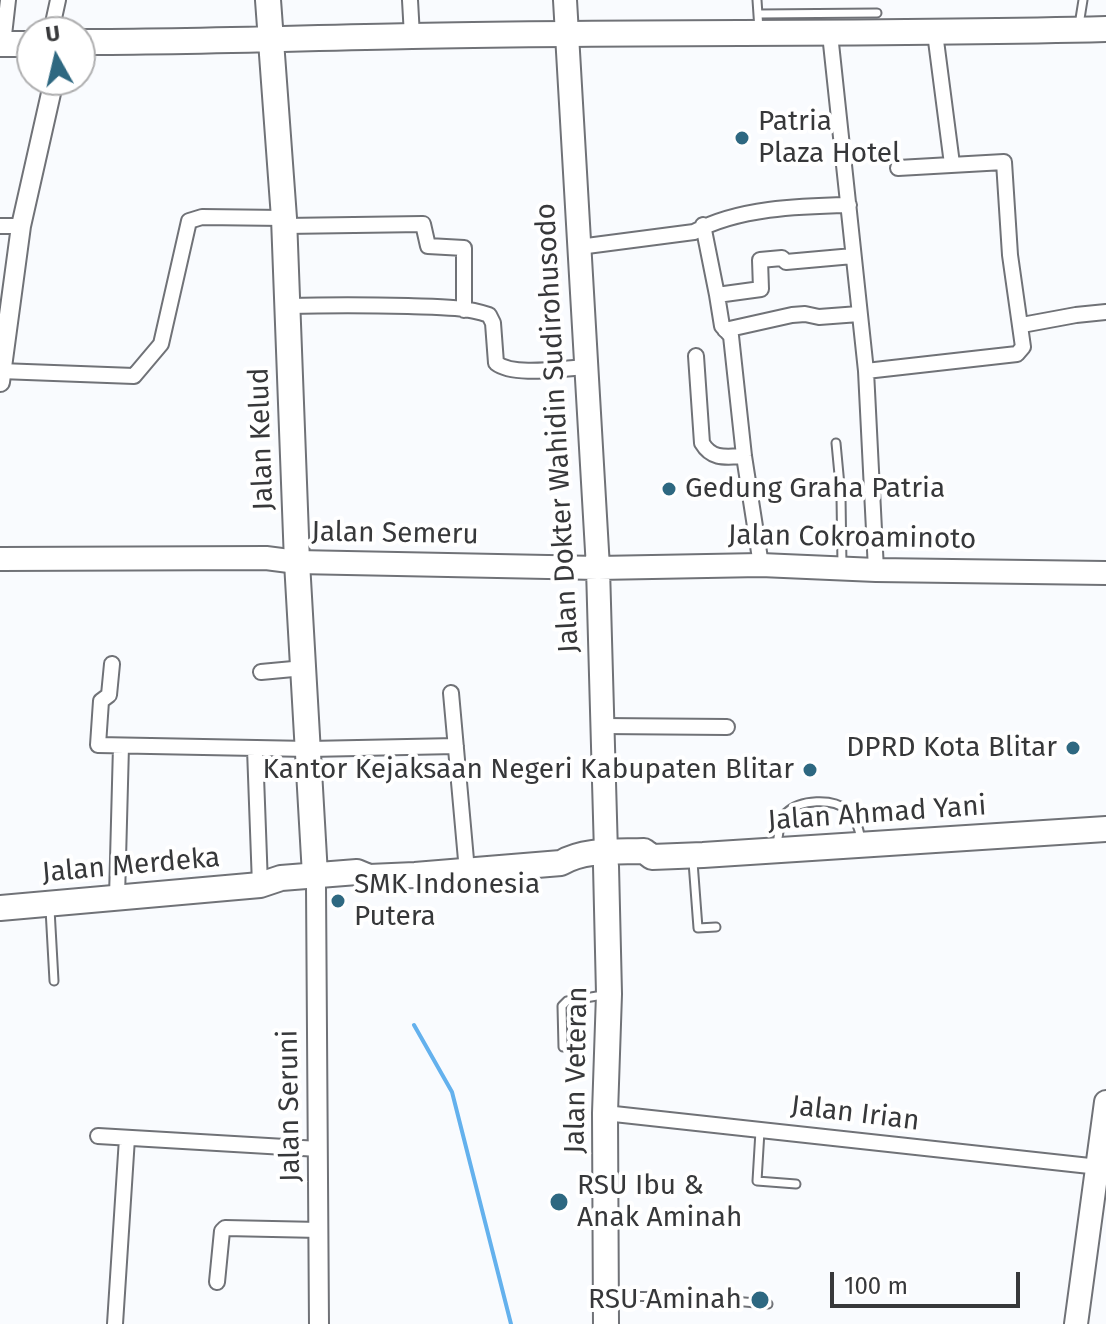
<!DOCTYPE html>
<html>
<head>
<meta charset="utf-8">
<style>
	body { margin:0 }
	#map { position:relative; width:1106px; height:1324px; overflow:hidden; background:#f9fbfe; font-family:"Fira Sans",sans-serif }
	canvas { display:block }
	.north { position:absolute; left:16px; top:16px; width:80px; height:80px; box-sizing:border-box; background:#fff; border:2px solid #afafb0; border-radius:50%; rotate:352deg; font-size:22px; font-weight:700; line-height:32px; text-align:center; color:#37383a }
	.north::after { content:''; display:block; margin:auto; width:28px; height:36px; background:#2e6881; clip-path:polygon(50% 0,100% 100%,50% 72%,0 100%) }
	.scale { position:absolute; left:830px; top:1272px; width:190px; height:36px; box-sizing:border-box; border:4px solid #37383a; border-top:0; padding-left:10px; font-size:24px; line-height:28px; white-space:nowrap; color:#37383a; -webkit-text-stroke:6px #fff; paint-order:stroke }
</style>
</head>
<body>
<div id="map">
<canvas width="1106" height="1324"></canvas>
<div class="north">U</div>
<div class="scale">100 m</div>
</div>
<script>
const ctx = document.querySelector('canvas').getContext('2d');
ctx.lineJoin = 'round';
function trace(path, color, width, dash) { ctx.strokeStyle = color; ctx.lineWidth = width; ctx.lineCap = dash ? 'butt' : 'round'; ctx.setLineDash(dash || []); ctx.stroke(path); }
function drawText(font, color, halo, rows, align = 'center') {
  ctx.font = font + ' "Fira Sans",sans-serif'; ctx.lineWidth = 8; ctx.setLineDash([]); ctx.textBaseline = 'middle'; ctx.strokeStyle = halo; ctx.fillStyle = color; for (const [text, x, y, turn = 0] of rows) {
    ctx.save(); ctx.translate(x, y); ctx.rotate((+turn || 0) * Math.PI / 180); ctx.textAlign = isNaN(turn) ? turn : align; if (halo) ctx.strokeText(text, 0, 0); ctx.fillText(text, 0, 0); ctx.restore();
  }
}
trace(new Path2D(`
	M414 1025 452 1092 511 1324`), '#64b1ed', 4);
const service = new Path2D(`
	M757 0 759 30
	M758 14 877 13
	M1079 25 1083 0
	M836 443 841 496 842 566
	M777 844C779 834 779 821 786 813 800 799 833 798 847 810 856 818 859 828 861 839
	M693 862 698 928 716 927
	M50 909 54 981
	M563 1047 562 1006 567 1001 603 995
	M760 1131 757 1181 796 1184
	M612 1297 674 1296 768 1304`);
const minor = new Path2D(`
	M410 0 412 36
	M51 32 58 0
	M935 33 952 164
	M830 34 866 371 876 570
	M3 44 8 0
	M703 225 717 295
	M0 226H21
	M285 226 423 224 428 246 464 248V310
	M579 247 694 232C738 208 798 206 849 205
	M288 306C328 305 367 305 408 306 435 307 463 306 489 315L493 323 496 363C514 377 563 368 586 367
	M1022 325 1076 315 1106 312
	M725 330 792 315 805 314 819 317 859 314
	M696 356 702 443C712 460 726 457 744 456
	M0 371 134 376 161 344 189 221 202 217 284 218
	M866 371 1017 354 1023 347 1010 255 1004 162 898 168
	M761 565 744 456 731 336 722 326 717 295 761 289 760 260 782 258 786 262 853 256
	M112 664 109 695 101 701 98 745 309 749 456 746
	M261 672 304 668
	M451 693 467 871
	M603 726 727 727
	M255 749 260 885
	M117 897 121 746
	M605 1113 1099 1167
	M98 1136 319 1149
	M217 1282 222 1231 225 1228 320 1230
	M115 1324 127 1138`);
const tertiary = new Path2D(`
	M0 382 21 226 54 80
	M316 886 319 1324`);
const secondary = new Path2D(`
	M565 0 598 568 606 853
	M0 559 266 558 297 562 598 568 761 565 876 570 1106 573
	M1076 1324 1106 1102`);
const primary = new Path2D(`
	M268 0 284 218 297 562 315 875
	M80 42C191 42 301 38 412 36 643 31 875 35 1106 29
	M0 44H32
	M0 908 260 885 281 878 357 872 369 877 415 875 561 863C585 849 616 852 644 851L652 857 703 855 1106 829
	M606 1324 605 1113 609 994 606 866`);
trace(service, '#707277', 11);
trace(minor, '#707277', 18);
trace(tertiary, '#707277', 22);
trace(secondary, '#707277', 26);
trace(primary, '#707277', 28);
trace(service, '#fff', 7);
trace(minor, '#fff', 14);
trace(tertiary, '#fff', 18);
trace(secondary, '#fff', 22);
trace(primary, '#fff', 24);
for (const [x, y, r, color] of [
	[742,138,8,"#2e6881"],
	[669,489,8,"#2e6881"],
	[1073,748,8,"#2e6881"],
	[810,770,8,"#2e6881"],
	[338,901,8,"#2e6881"],
	[559,1202,10,"#2e6881"],
	[760,1300,10,"#2e6881"]
]) { const dot = new Path2D(); dot.arc(x, y, r, 0, 2 * Math.PI); ctx.fillStyle = color; ctx.fill(dot); trace(dot, '#fff', 3); }
drawText('28px', '#37383a', '#fff', [
	["Patria",758,122],
	["Plaza Hotel",758,154],
	["Gedung Graha Patria",685,489],
	["DPRD Kota Blitar",1057,748,"right"],
	["Kantor Kejaksaan Negeri Kabupaten Blitar",794,770,"right"],
	["SMK Indonesia",354,885],
	["Putera",354,917],
	["RSU Ibu &",577,1186],
	["Anak Aminah",577,1218],
	["RSU Aminah",742,1300,"right"]
], 'left');
drawText('28px', '#37383a', '#fff', [
	["Jalan Dokter Wahidin Sudirohusodo",558,428,-93],
	["Jalan Kelud",262,439,-92],
	["Jalan Semeru",395,534,1],
	["Jalan Cokroaminoto",852,538,1],
	["Jalan Ahmad Yani",877,814,-4],
	["Jalan Merdeka",131,866,-5],
	["Jalan Veteran",577,1070,-89],
	["Jalan Seruni",290,1106,-91],
	["Jalan Irian",855,1114,7]
]);
</script>
</body>
</html>
